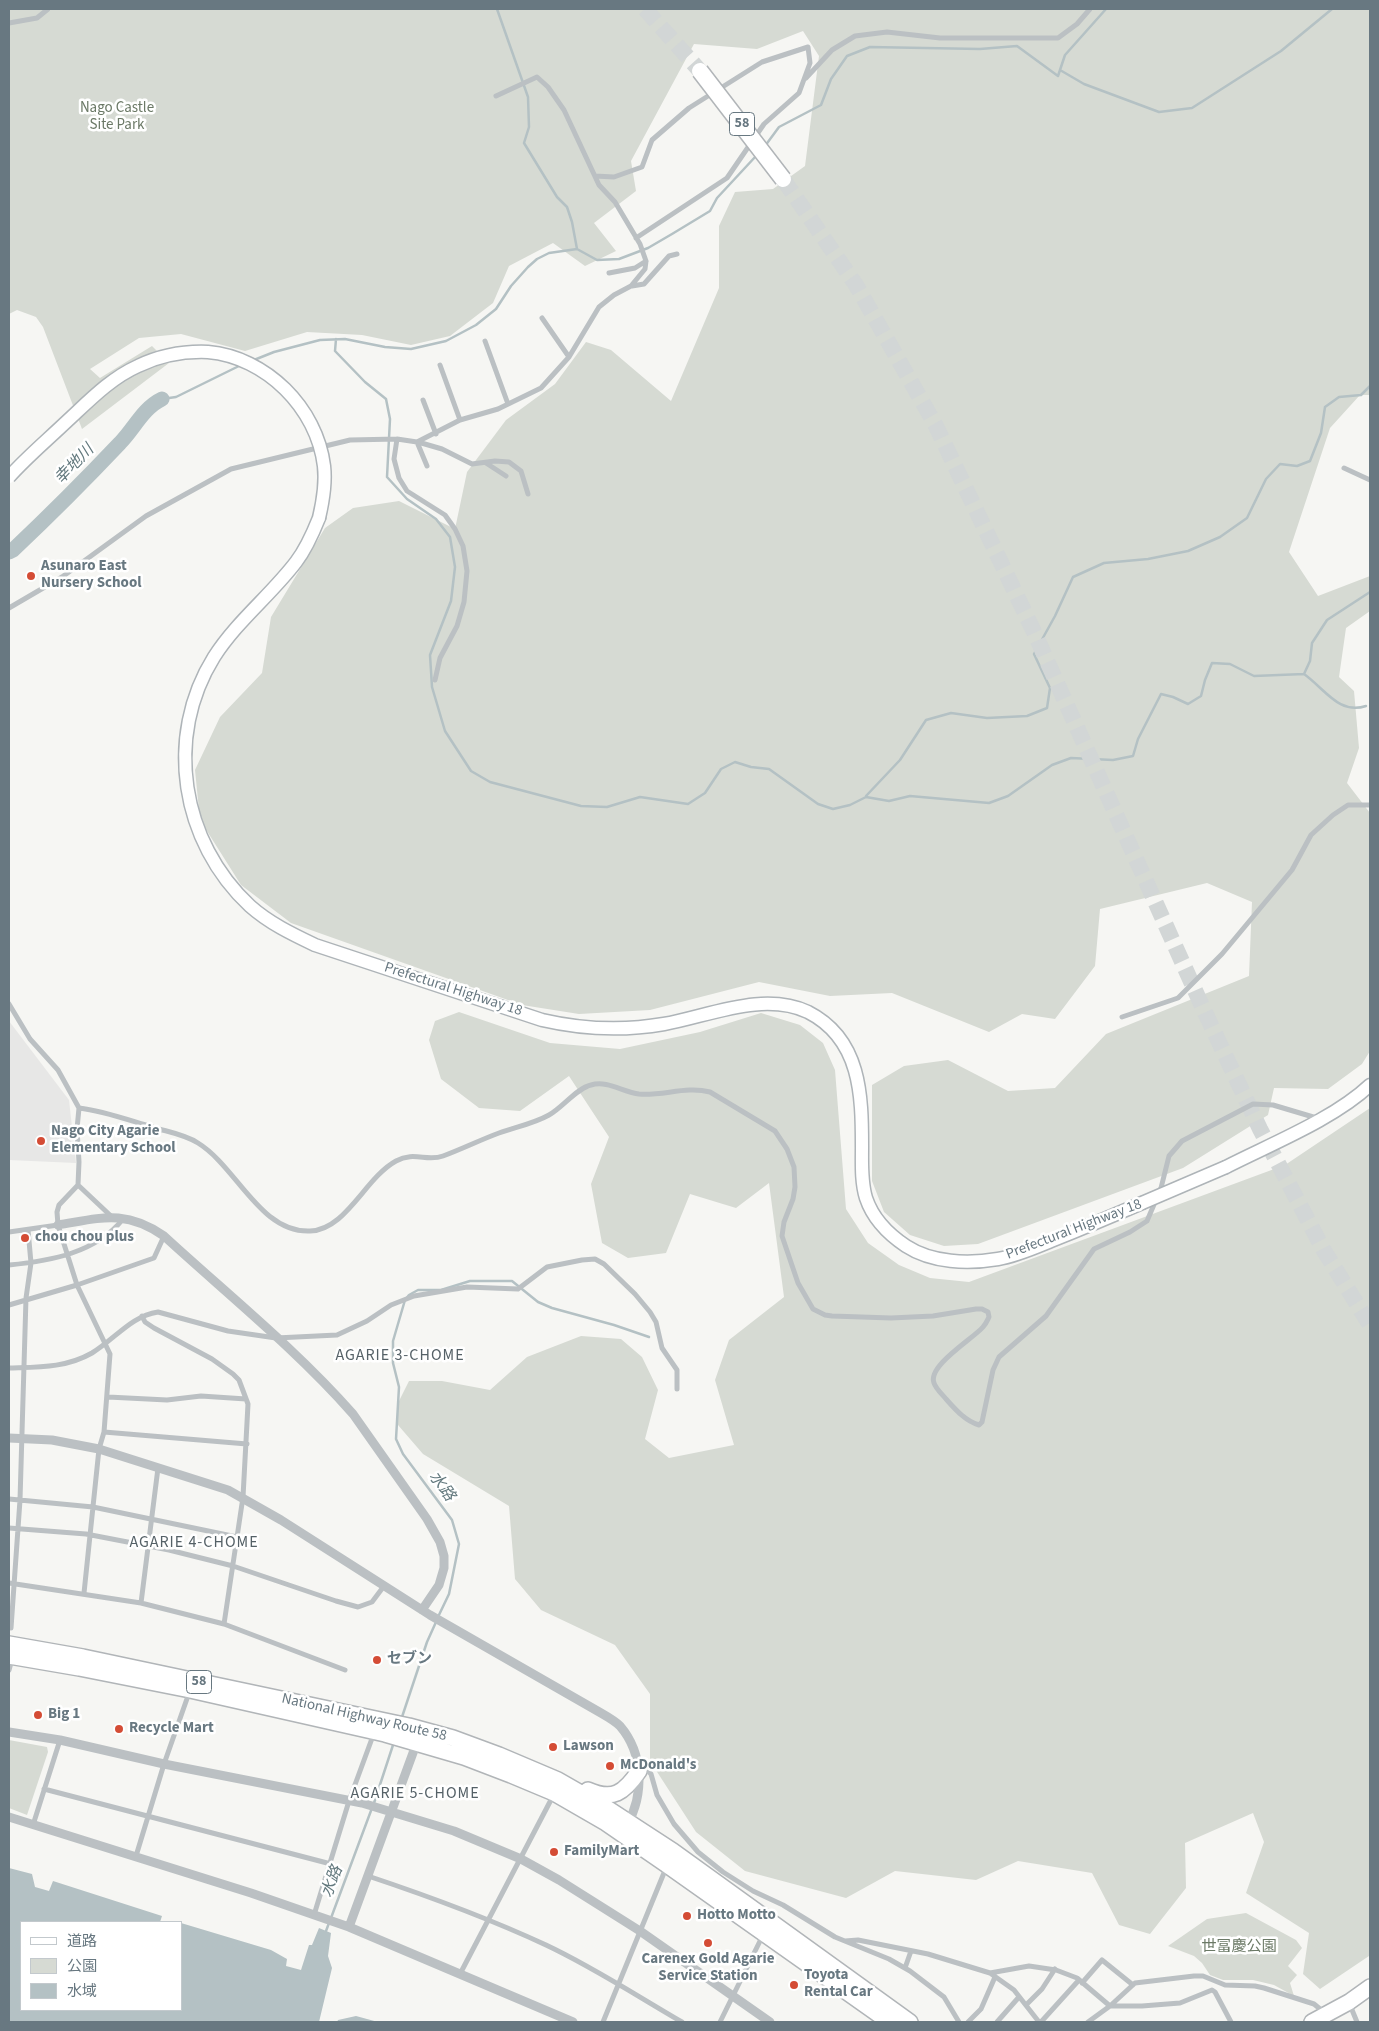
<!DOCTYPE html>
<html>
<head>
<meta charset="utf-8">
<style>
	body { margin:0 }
	#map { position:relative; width:1379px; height:2031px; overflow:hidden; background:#f6f6f3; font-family:"Source Sans 3","Noto Sans JP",sans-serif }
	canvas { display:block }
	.frame { position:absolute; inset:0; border:10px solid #687881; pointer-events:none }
	.legend { position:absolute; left:20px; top:1921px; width:162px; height:90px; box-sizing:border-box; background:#fff; border:1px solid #c3c9cd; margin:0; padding:6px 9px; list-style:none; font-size:15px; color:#687881 }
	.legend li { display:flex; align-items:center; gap:10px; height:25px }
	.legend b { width:25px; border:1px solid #c3c9cd }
</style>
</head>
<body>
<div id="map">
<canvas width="1379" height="2031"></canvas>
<div class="frame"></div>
<ul class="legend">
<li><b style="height:6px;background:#fff"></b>道路</li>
<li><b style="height:14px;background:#d6dad3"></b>公園</li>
<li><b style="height:14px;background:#b4c1c4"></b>水域</li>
</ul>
</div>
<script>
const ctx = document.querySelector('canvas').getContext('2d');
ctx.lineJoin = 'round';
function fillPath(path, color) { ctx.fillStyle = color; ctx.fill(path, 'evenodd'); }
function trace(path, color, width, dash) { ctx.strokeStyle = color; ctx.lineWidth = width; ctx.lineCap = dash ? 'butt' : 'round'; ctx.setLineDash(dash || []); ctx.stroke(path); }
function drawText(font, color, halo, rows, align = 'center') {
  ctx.font = font + ' "Source Sans 3","Noto Sans JP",sans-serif'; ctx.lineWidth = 5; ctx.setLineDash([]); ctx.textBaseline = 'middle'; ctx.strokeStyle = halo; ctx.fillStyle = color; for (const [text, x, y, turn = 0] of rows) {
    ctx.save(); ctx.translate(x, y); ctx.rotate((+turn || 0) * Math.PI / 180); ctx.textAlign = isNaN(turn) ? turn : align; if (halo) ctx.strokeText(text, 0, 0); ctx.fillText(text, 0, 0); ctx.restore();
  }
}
fillPath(new Path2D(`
	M9 1021 69 1100 76 1163 9 1160Z`), '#e7e7e6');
fillPath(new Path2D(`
	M9 9H1370V395H1360L1330 428 1289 552 1318 596 1370 576V611L1346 628 1339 677 1354 691 1359 748 1347 783 1370 813V1051L1362 1064 1328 1089 1274 1088 1268 1115 1183 1168 978 1244 944 1246 910 1235 884 1212 872 1181V1085L904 1066 948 1060 1008 1091 1055 1088 1106 1034 1249 976 1252 902 1207 883 1100 909 1095 966 1055 1019 1022 1014 989 1032 892 993 830 996 759 982 650 1010 579 1014 522 1005 291 923 241 885 200 820 195 770 220 717 262 673 271 617 325 528 353 508 399 501 455 529 467 472 506 420 555 384 586 342 611 350 671 401 719 288V226L735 192 773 189 805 166 819 56 803 31 757 49 694 44 631 161 636 191 594 223 616 251 585 266 553 243 509 266 493 303 450 336 411 345 362 335 307 332 245 351 181 334 139 338 90 369 100 378 152 346 169 363 82 429 43 327 36 317 17 310 9 314V316Z
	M459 1012 550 1043 620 1049 700 1032 761 1013 800 1025 823 1043 835 1070 846 1209 868 1243 899 1265 930 1278 969 1282 1285 1165 1370 1108 1369 1956 1320 1989 1303 1974 1309 1933 1246 1893 1264 1842 1253 1813 1185 1843 1186 1888 1150 1934 1119 1925 1092 1873 1018 1861 976 1880 895 1871 846 1898 745 1871 696 1832 650 1761V1694L615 1645 541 1610 515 1579 509 1506 423 1454 398 1425 397 1405 409 1381H442L490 1390 527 1357 581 1336 621 1339 642 1357 658 1390 645 1439 669 1458 734 1445 715 1380 729 1340 784 1297 769 1183 736 1208 690 1194 666 1253 628 1258 602 1243 591 1184 609 1137 569 1076 520 1111 479 1108 441 1079 429 1040 435 1021Z
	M9 1740 47 1747 48 1752 27 1815 9 1808Z
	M1246 1913 1296 1940 1302 1948 1288 1966 1297 1975 1290 1983 1294 1996 1274 1985 1253 1980H1223L1210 1975 1202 1963 1194 1956 1168 1946 1207 1919Z`), '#d6dad3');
fillPath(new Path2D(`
	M9 1868 32 1874 35 1887 49 1891 53 1881 162 1916 160 1922H21V2010H181V1923L271 1950 287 1959 286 1966 301 1970 309 1945H312L319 1928 331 1933 328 1956 332 1968 319 2022H9Z
	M356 2016 378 2022H337L338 2020Z`), '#b4c1c4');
trace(new Path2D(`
	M497 9 528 97 529 127 524 143 557 197 567 207 572 222 577 249
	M1060 70 1084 84 1159 112 1192 108 1281 51 1332 9
	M765 146 779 127 821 105 831 79 847 56 870 47 980 49 1017 46 1058 76 1065 55 1106 9
	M336 339 335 351 365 382 386 399 390 419 387 477 407 499 436 519 450 537 455 567 451 601 430 655 432 687 445 731 471 771 490 782 581 806 607 807 640 797 688 804 705 793 721 769 735 762 751 767 769 769 818 804 833 809 850 805 866 797 889 801 910 796 989 803 1008 796 1052 765 1071 758 1113 760 1133 756 1138 739 1161 694 1173 697 1188 704 1201 696 1205 680 1212 663 1230 664 1254 676 1304 674 1310 661 1312 643 1327 620 1370 592
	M254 360 274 352 320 340 345 339 385 347 411 349 446 341 476 325 496 309 511 286 528 267 537 259 549 253 577 249 597 260 619 259 648 248 672 234 710 211 717 198 756 156
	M162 399 176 397 241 365
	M1304 674C1325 689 1339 715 1366 706
	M866 796 900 760 926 720 951 713 987 718 1027 716 1047 708 1050 688 1034 654 1055 616 1073 577 1104 563 1148 559 1188 551 1220 537 1247 518 1266 479 1280 464 1297 466 1310 461 1321 433 1325 407 1339 397 1361 395 1370 386
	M438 1617 449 1594 459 1544 452 1520 403 1454 396 1439 399 1387 393 1363V1341L405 1300 409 1295 418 1290H441L470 1281H512L538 1302 552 1308 614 1325 649 1337
	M401 1720 427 1642 436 1622
	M374 1803 394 1742
	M331 1918 372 1808
	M326 1931 329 1923`), '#b4c1c4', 2.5);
trace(new Path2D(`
	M9 552 13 550C50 515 85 480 120 443 134 429 143 408 162 399`), '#b4c1c4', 15);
trace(new Path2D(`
	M645 9 700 71
	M783 179 856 285 936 426 1035 634 1202 1006 1260 1129 1323 1249 1370 1325`), '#d2d6d6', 16, [16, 8]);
const secondary = new Path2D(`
	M319 518C313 533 306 549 296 562 271 595 237 621 214 657 164 737 181 842 250 906 269 923 292 934 315 945L542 1020C581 1029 624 1031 664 1024 709 1016 763 991 808 1012 861 1039 862 1095 862 1147 862 1164 861 1182 866 1198 873 1219 888 1234 906 1246 932 1263 968 1264 998 1259 1016 1256 1034 1248 1051 1241 1081 1229 1112 1216 1142 1203
	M1226 1167C1271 1144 1334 1119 1370 1085`);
const trunk = new Path2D(`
	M9 1644 83 1657 409 1726 453 1738 499 1755 558 1780 607 1808 673 1851 910 2022
	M9 1656 79 1668 190 1690 385 1734 464 1757 511 1775 554 1793 606 1823 667 1865 889 2022
	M588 1790C613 1801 624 1793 639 1771
	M1312 2022 1349 2002 1370 1987`);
trace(secondary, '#aeb4b8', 15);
trace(trunk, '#b1b5b8', 18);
trace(new Path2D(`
	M9 23 37 18 48 9
	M806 78 832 50 855 36 887 32 940 38H1058L1077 24 1090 9
	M595 176 614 177 642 167 652 140 689 108 762 62 808 47 810 63 799 93 764 124 727 178 636 238
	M609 273 635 268 646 261
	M632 286 644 284 669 256 677 254
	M542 318 569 357
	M485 341 508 404
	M440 365 460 420
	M423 400 436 434
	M397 439 394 459 399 478 407 491 445 515 455 529 463 546 467 571 464 602 457 626 440 658 435 680
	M417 442 427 466
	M418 442 442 449 472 464 495 461 509 462 521 471 528 494
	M486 463 506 476
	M1344 468 1370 480
	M9 608 62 577 146 516 231 469 350 440 397 439 417 442 460 420 498 409 541 388 569 357 599 307 614 295 631 286 645 269 646 261 640 244 615 202 599 185 564 110 548 87 537 77 496 96
	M9 1004 30 1039 58 1070 79 1108 77 1129 79 1162 78 1185 59 1205 57 1212 58 1225 77 1285 110 1354 104 1432 99 1449 84 1593
	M1122 1017 1178 998 1222 954 1292 870 1311 835 1333 815 1348 805H1370
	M79 1108C104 1111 128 1120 152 1127 168 1132 184 1134 198 1143 237 1167 260 1233 310 1231 346 1230 365 1178 396 1161 414 1151 427 1162 443 1156 462 1149 480 1140 499 1133 515 1127 533 1124 549 1115 562 1108 577 1088 591 1085 607 1080 623 1092 639 1094 663 1096 686 1086 710 1092L775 1131 787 1149 794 1167 795 1187 793 1199 784 1222 782 1236 798 1283 813 1309 825 1315 832 1316 891 1318 933 1316 976 1309H982L988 1312 989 1317C987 1321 986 1324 983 1327 974 1338 927 1366 934 1383 936 1389 942 1394 946 1399 955 1409 965 1421 979 1425L982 1422 993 1370 999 1357 1046 1316 1094 1249 1130 1232 1147 1221 1161 1188 1169 1156 1182 1141 1253 1104 1273 1105 1320 1119
	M78 1185 112 1217
	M9 1232 58 1225
	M9 1265C50 1261 96 1253 123 1219
	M9 1305 77 1285 154 1258 164 1236
	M142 1316 145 1322 154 1328 212 1359 233 1374 239 1380 248 1404 243 1497 224 1624
	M9 1368C38 1367 66 1368 92 1353 115 1339 131 1316 158 1312L228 1331 276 1338 337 1335 367 1321 391 1305 414 1296 467 1287 518 1289 547 1267 582 1260 595 1259 604 1264 635 1294 650 1312 656 1322 662 1348 677 1370V1389
	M108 1397 167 1400 201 1396 246 1399
	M104 1432 247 1444
	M9 1499 93 1507 237 1537
	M9 1528 86 1534 169 1550 233 1566 336 1601 358 1607 372 1602 384 1586
	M9 1583 141 1603 224 1624 345 1670
	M141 1603 158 1468
	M11 1628 20 1500 26 1298 31 1263 28 1230
	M9 1670 12 1659
	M642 1764 651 1774 657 1795 674 1824 698 1852 723 1872 753 1891 783 1905 835 1937 889 1959 910 1971 944 1997 959 2022
	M44 1789 331 1864
	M33 1825 60 1740
	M136 1856 164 1764 189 1693
	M368 1876C428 1896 488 1918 546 1945 593 1967 637 1996 682 2022
	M314 1915 349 1801 374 1733
	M845 1941 858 1940 928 1954 990 1973 1014 1990 1039 2022
	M905 1968 911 1951
	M990 1973 1029 1966 1056 1970 1077 1978 1110 2006H1142L1180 2003 1212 1990 1215 1992 1231 2022
	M460 1974 553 1796
	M1082 1983 1102 1960 1133 1985
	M1026 2005 1042 1989 1055 1969
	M1350 2005 1357 2022
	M603 2022 666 1868
	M720 2022 763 1935
	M968 2022 981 2009 995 1977
	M997 2022 1019 1997
	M1041 2022 1079 1980
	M1088 2022 1110 2006 1135 1983 1194 1976H1203L1225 1985 1255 1986 1264 1988 1314 2004 1325 2013`), '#bbc0c3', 5);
trace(new Path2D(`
	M58 1225C101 1218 125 1209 164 1236 226 1293 297 1350 353 1414L427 1519 440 1542 444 1556V1568L439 1585 422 1610
	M9 1438 52 1440 99 1449 228 1490 281 1520 430 1615 601 1713C608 1717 615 1721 620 1726 644 1754 644 1795 627 1825
	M9 1732 60 1740 164 1764 362 1803 454 1831 521 1859 559 1880 640 1931 770 2022
	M9 1817 251 1893 349 1927 573 2022
	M349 1927 417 1742`), '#bbc0c3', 9);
trace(secondary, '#fff', 12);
trace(trunk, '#fff', 15);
const secondaryBridge = new Path2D(`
	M9 477C26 458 45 442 64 424 87 403 109 379 138 366 159 356 184 351 208 352 266 357 317 408 324 466 326 483 323 501 319 518
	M1142 1203 1226 1167`);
const motorwayBridge = new Path2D(`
	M700 71 783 179`);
trace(secondaryBridge, '#aeb4b8', 15, []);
trace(motorwayBridge, '#b1b5b8', 19, []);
trace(secondaryBridge, '#fff', 12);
trace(motorwayBridge, '#fff', 16);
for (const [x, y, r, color] of [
	[31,576,5,"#d44c35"],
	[41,1141,5,"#d44c35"],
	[25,1238,5,"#d44c35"],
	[377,1660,5,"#d44c35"],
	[38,1715,5,"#d44c35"],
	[119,1729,5,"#d44c35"],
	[553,1747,5,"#d44c35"],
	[610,1766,5,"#d44c35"],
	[554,1852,5,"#d44c35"],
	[687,1916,5,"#d44c35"],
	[708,1943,5,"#d44c35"],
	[794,1985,5,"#d44c35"]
]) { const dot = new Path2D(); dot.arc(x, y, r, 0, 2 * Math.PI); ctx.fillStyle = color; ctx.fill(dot); trace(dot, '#fff', 2); }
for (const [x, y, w] of [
	[742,124,25],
	[199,1682,25]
]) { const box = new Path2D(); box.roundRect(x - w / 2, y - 11.5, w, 23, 4); ctx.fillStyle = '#fff'; ctx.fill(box); trace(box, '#687881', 1); }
drawText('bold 14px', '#687881', null, [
	["58",742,124],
	["58",199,1682]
]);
drawText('15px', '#6b7966', '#fff', [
	["Nago Castle",117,109],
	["Site Park",117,126],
	["世冨慶公園",1239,1948]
]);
drawText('bold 15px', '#687881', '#fff', [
	["Asunaro East",41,567],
	["Nursery School",41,584],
	["Nago City Agarie",51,1132],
	["Elementary School",51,1149],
	["chou chou plus",35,1238],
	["セブン",387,1660],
	["Big 1",48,1715],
	["Recycle Mart",129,1729],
	["Lawson",563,1747],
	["McDonald's",620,1766],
	["FamilyMart",564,1852],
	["Hotto Motto",697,1916],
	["Carenex Gold Agarie",708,1960,"center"],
	["Service Station",708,1977,"center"],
	["Toyota",804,1976],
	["Rental Car",804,1993]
], 'left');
drawText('15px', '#687881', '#fff', [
	["Prefectural Highway 18",453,990,18],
	["Prefectural Highway 18",1074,1230,-21],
	["National Highway Route 58",364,1718,13]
]);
drawText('italic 16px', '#63797e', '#fff', [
	["幸地川",75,465,-46],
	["水路",441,1487,54],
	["水路",333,1882,-69]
]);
ctx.letterSpacing = '1px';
drawText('16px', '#556167', '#fff', [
	["AGARIE 3-CHOME",400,1356],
	["AGARIE 4-CHOME",194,1543],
	["AGARIE 5-CHOME",415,1794]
]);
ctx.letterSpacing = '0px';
</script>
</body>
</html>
